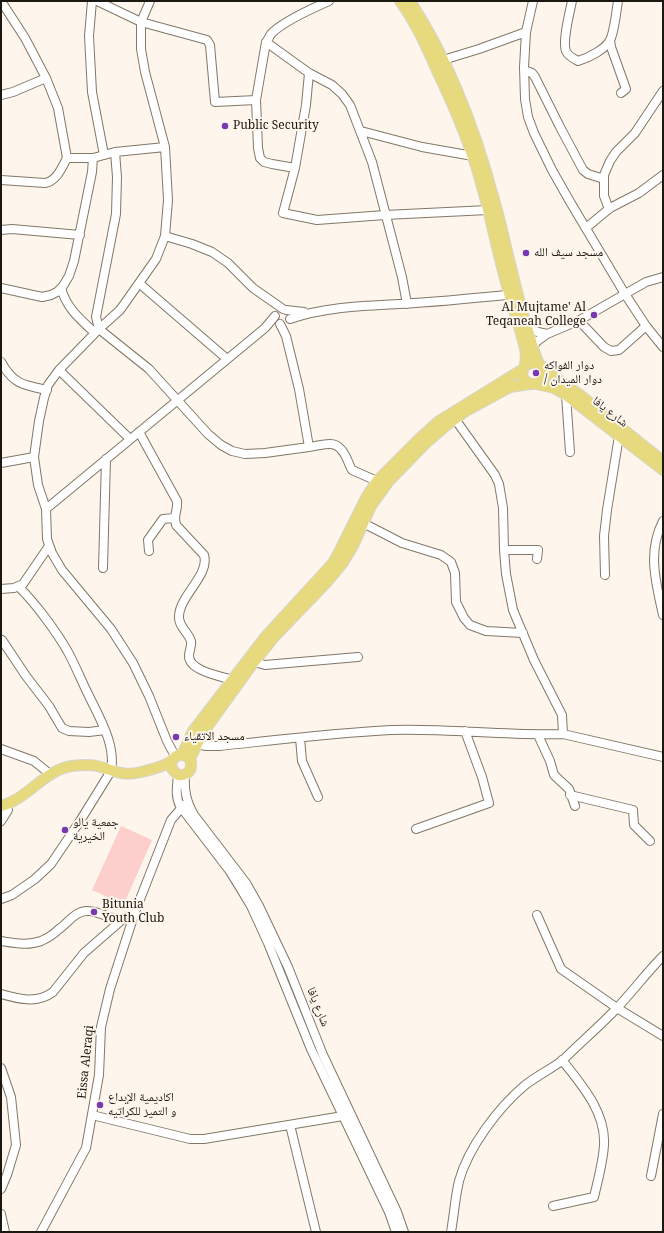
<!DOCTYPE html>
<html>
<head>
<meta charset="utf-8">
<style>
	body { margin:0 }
	#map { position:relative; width:664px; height:1233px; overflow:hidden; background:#fef6ec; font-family:"Noto Serif",serif }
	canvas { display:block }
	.frame { position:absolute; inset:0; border:2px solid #1b1711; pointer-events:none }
</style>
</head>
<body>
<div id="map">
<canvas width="664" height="1233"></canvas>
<div class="frame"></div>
</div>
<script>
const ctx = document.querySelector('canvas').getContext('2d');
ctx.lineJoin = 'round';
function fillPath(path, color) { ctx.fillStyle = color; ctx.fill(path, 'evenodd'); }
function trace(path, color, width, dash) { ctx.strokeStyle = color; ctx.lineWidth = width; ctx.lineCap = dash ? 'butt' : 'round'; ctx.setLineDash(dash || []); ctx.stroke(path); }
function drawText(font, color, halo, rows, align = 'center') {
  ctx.font = font + ' "Noto Serif","Noto Naskh Arabic",serif'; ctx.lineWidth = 4; ctx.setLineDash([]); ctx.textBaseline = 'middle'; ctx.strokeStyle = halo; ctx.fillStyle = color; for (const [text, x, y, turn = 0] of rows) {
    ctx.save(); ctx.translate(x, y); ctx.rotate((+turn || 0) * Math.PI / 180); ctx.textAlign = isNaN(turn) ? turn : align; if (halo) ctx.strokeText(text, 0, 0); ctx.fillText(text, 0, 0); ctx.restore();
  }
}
fillPath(new Path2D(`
	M121 826 152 840 124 904 92 890Z`), '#fccecc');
const minor = new Path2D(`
	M1 1 25 38 46 78 58 108 67 158
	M92 1 89 36 92 92 104 155
	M97 1 141 22 207 40 210 45 215 102 256 100
	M150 1 141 22V49L145 72 165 147 168 200 165 236 156 259 120 310 99 329 59 370 48 385 44 398 39 421 34 457 38 485 46 509 47 539 52 553 62 570 111 629 133 663 149 696 167 741 175 756
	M533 1 526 32 524 67 525 99 528 117 534 133 552 170 569 200 625 294 646 326
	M572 1C570 11 562 42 566 51 568 56 574 59 578 61 588 58 607 49 611 38 615 27 616 13 618 1
	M610 40 611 47 626 89 621 93
	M266 42 309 73 332 85 342 94 350 105 372 162 402 277 407 304
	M443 60 479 49 526 32
	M524 70 532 73 535 77 560 127 583 170 588 174 604 179
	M309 73 306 105 295 168 283 213 317 220 385 215 488 210
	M1 95 13 92 46 78
	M361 131 422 147 473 156
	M115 152 117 177 116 214 96 317 99 329 149 369 208 434 221 445 232 451 245 454 265 453 309 447
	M295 168 272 164 264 162 260 158 258 148 256 100 266 42C268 40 269 37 271 34 282 22 313 8 329 1
	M1 180 45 183C57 181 62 167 67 158H93L115 152 165 147
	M609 209 604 196V175L610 161 616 152 635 133 663 91
	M586 228 610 208 639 193 663 175
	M1 230 12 229 80 235
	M165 236 192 244 212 252 228 263 253 288 283 309
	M140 284 227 359
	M1 288 42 297 51 295 57 292 63 286 69 276 74 261 92 172 93 158
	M61 288C67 309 80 319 95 333
	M286 310 304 312
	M290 319C325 307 363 306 399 304 438 302 477 298 515 294
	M578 321 585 327 604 347 611 351 619 350 646 326 663 347
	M280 324 286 336 299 389 309 447C325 445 336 438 345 455 348 460 349 465 352 470L377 481
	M527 327 538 332 547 334
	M533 348 536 342 547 334 578 321 646 282 663 277
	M1 362C13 384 23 385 47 390
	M59 370 130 439
	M566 395 570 452
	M455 419 495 475 499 484 503 508 504 550 506 574 513 610 534 660 562 715 563 734 663 757
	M139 432 177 501C178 511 173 514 176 525L204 555C210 575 180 595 179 616 178 626 188 632 191 641 192 646 189 651 189 656 189 671 221 676 232 680
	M1 463 34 457
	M46 509 265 328 275 316
	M663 521C647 552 656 583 663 615
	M363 523 402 543 441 555 451 562 455 573 456 602 464 618 470 625 486 631 523 633
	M504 550H538L537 559
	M149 551 148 540 163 519 174 518
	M103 568 106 459
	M605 575 604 536 607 510 619 436
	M1 589 14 588 23 584 49 546
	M1 640H2L26 676 49 706 62 728 69 731 89 732 105 730
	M254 662 265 665 358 657
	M538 735 550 761 554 775 569 789 575 806
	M300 738 302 761 318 797
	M197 744 206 746H219C276 740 333 733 391 730 448 728 506 736 563 734
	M1 749 34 761 51 775
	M185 774C184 790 186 801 194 815L246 883 259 906 288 967 323 1055 397 1212 404 1232
	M178 775C177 786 175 796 180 806L229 870 239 886 251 906 268 943 311 1049 389 1212 396 1232
	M570 795 633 810 634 825 650 841
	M1 821 8 810 6 805
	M416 829 489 803 482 777 465 731
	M1 899 12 895 35 879 51 864 80 821 111 771C116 745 100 719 89 696 82 682 76 667 68 652 56 631 36 604 19 587
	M537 915 561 969 617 1008 663 1036
	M1 941C14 943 28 946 41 941 48 938 54 934 59 929 68 923 76 910 88 911 98 911 110 918 120 921
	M1 994C19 999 37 1004 53 992L84 953 123 919 135 912 171 820 184 805
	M1 1068 11 1097 16 1145 7 1175 1 1189
	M92 1115 190 1139H204L343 1116
	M290 1125 316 1232
	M651 1176 663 1114
	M553 1206 594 1197C598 1180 603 1162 604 1145 606 1112 581 1084 562 1060
	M1 1214 5 1232
	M41 1232 86 1148 99 1075 101 1027 110 989 135 912
	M451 1232C454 1215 455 1198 459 1181 468 1148 498 1108 524 1086 536 1076 552 1069 564 1059 581 1042 600 1026 617 1008 633 991 647 972 663 956`);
const major = new Path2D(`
	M400 1C416 23 427 48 438 73 451 100 463 128 473 157 486 194 493 233 503 271 507 287 512 304 517 320 520 330 523 340 525 349 526 354 526 360 525 364 524 370 520 373 524 379 528 385 537 386 542 380 551 369 537 358 525 366
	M410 1C448 59 475 129 493 196 501 222 506 249 513 275 519 302 527 328 535 354L539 364
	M543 369 580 395 663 461
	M536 384 554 388 566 395 663 470
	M182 755 193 731 266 636 333 563 340 550 367 496 377 481 419 439 439 421 523 369
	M190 759 202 734 254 662 275 636 327 582 342 564 353 546 371 506 389 481 426 443 447 425 466 411 510 387 530 384
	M1 806C28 799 44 770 72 766 80 765 90 764 97 766 115 770 121 777 141 772 149 770 163 767 170 762 174 760 174 756 179 755 186 754 192 759 191 766 191 773 184 776 178 775L172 769 171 762`);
trace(minor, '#827768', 10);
trace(major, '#d6d5d4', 12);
trace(minor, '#fff', 8);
trace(major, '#e7d97e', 10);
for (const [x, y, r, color] of [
	[225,126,4,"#7639af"],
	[526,253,4,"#7639af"],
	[594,315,4,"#7639af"],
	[536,373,4,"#7639af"],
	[176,737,4,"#7639af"],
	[65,830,4,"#7639af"],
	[94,912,4,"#7639af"],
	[100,1105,4,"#7639af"]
]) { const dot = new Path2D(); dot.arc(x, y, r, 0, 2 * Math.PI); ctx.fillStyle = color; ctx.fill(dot); trace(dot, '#fef6ec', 1.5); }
drawText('12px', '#1b1711', '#fef6ec', [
	["Public Security",233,126],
	["مسجد سيف الله",534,253],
	["Al Mujtame' Al",586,308,"right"],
	["Teqaneah College",586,322,"right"],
	["دوار الفواكه",544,366],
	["/ دوار الميدان",544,380],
	["مسجد الاتقياء",184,737],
	["جمعية يالو",73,823],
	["الخيرية",73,837],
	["Bitunia",102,905],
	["Youth Club",102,919],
	["اكاديمية الإبداع",108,1098],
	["و التميز للكراتيه",108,1112]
], 'left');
drawText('12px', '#1b1711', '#fef6ec', [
	["شارع يافا",610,412,38],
	["شارع يافا",318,1007,68],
	["Eissa Aleraqi",86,1062,-84]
]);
</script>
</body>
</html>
